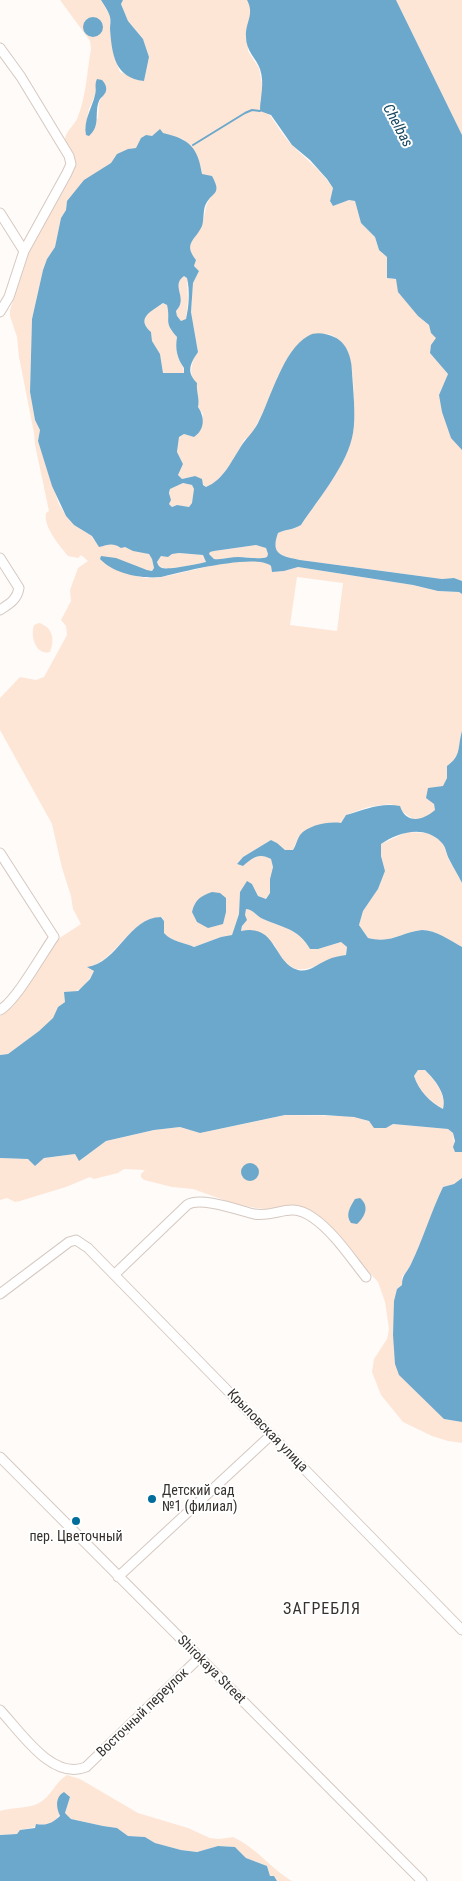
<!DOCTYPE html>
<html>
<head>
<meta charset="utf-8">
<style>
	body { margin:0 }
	canvas { display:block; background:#fefbf9 }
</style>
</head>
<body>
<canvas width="462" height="1881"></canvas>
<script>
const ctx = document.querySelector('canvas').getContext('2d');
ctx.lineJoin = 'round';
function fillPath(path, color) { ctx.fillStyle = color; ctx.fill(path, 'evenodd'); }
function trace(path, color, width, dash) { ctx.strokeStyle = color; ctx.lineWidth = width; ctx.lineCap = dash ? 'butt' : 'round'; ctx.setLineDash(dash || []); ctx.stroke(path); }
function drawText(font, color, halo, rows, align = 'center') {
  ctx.font = font + ' "Roboto Condensed",sans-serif'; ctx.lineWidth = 4; ctx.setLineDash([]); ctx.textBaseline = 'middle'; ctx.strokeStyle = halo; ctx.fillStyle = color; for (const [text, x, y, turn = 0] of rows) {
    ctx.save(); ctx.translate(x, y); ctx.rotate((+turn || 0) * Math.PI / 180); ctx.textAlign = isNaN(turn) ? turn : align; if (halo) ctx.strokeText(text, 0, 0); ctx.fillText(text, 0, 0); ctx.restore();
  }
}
fillPath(new Path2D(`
	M60 0H101L110 16V29L115 59 120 72 144 81 149 57 143 39 128 21 121 4 123 0H247L252 9 248 23V51L259 68 263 90 260 101C271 115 281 134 293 146 307 160 322 171 333 188L330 201 333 206 349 200 355 201 361 223 375 237 379 250 387 257V278L396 279C405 297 412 313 429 325L431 333 437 338 442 367 448 374 439 395 462 450V581L454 578 442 579 300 560C281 556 270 555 278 533 286 529 293 530 301 525 317 501 337 477 348 450 356 431 357 361 344 345 340 339 335 337 329 334L278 376 273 393 251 435 244 440 232 463 214 484 207 488 195 476 182 479 178 475 183 464 177 452 179 437 184 434 194 437 201 430 203 414 198 407C202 382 181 379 198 351L191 312 193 283 199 271 194 266 196 260C182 242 197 240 202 224 206 214 204 206 211 197L202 175 201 167 183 139 157 132 136 148 128 149 118 154 111 163 100 171 67 201 66 210 61 218 55 247 47 259 43 270 32 319 30 392 35 420 40 430 38 441 59 504 66 516 74 525 92 536 94 540 103 546 108 543 114 544 149 554 152 559 154 568 152 571 134 566 102 562C119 570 134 578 153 578 178 577 253 549 271 566L272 572 284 571 298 567 413 585 438 591 459 592 462 594V731C457 748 462 755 447 766V778L434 805 436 810 426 818 413 819 391 804 368 807 346 815 341 823 299 836 293 850H285L277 843 271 840 243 857 237 864 243 866C252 858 259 852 271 859L273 867 270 879V893L266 899 258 896 252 884 240 892 239 914 232 935 221 937 194 947C183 942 172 942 164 933V921L162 917C130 917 117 961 88 967L94 971C88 982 81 991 70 993L65 1002 58 1007 53 1018 39 1031 8 1054 0 1055V1016L13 1006 55 941 81 924 73 909 71 896 62 868 52 824 0 730V698L20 677 36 680 44 677 67 635 66 626 61 620 71 601 70 590 78 568 88 561 81 555 78 558 68 556C60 546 43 527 46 513L49 511 35 445 34 433 19 357 17 337 10 316V310L30 249 75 168C77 155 66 150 65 139 65 133 74 125 77 119 86 98 87 71 91 49L90 41ZM106 91 99 102 98 118 85 129 89 109 96 93ZM297 577 343 583 337 631 290 625Z
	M396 0H462V135Z
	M184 275 187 277 188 300 186 320 181 321 177 316 176 311C189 298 170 287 184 275Z
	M164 303 167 305C171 322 163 321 177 337 176 345 176 354 180 361 182 366 184 367 184 373H163L160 354 152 341 151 332C135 318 152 310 164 303Z
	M183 483 192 485 195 489 192 503 189 507 177 505 172 507 169 504 170 489Z
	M256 545 266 547 268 554 267 557C258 560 248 557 238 557 230 557 222 560 214 559L209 554 210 552 214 551Z
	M178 553 203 555 206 562C197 564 171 570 163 568 159 567 159 565 157 562L161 556Z
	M39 623C53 627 55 640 50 652 36 656 30 636 34 625Z
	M407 832 429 833 443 843 448 858 462 883V947C451 941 436 930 422 930 401 932 392 944 368 938L359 925 363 911 378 889 385 871 381 856V844Z
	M246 909C254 910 256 916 263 919 283 928 298 928 310 949H318L341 942 347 947 346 955C312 963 295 988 274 944L241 932Z
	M418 1070H425C435 1081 446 1093 443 1109 430 1101 419 1091 414 1076Z
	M286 1115 354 1116 386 1128 393 1124 448 1129 453 1133 455 1151 462 1152V1178L454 1184 443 1187 418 1249 409 1268 402 1277V1285L397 1289 393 1335 395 1347 444 1419 462 1422V1443L448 1441 432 1436 403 1422 381 1395 372 1372 374 1359 387 1339 389 1329 385 1302 378 1282 332 1230 303 1208 295 1205 266 1209 256 1208 235 1204 193 1189 172 1187 144 1180 141 1177V1174L145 1170 124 1169 118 1173 94 1179 90 1177 66 1187 20 1201 15 1202 7 1198 0 1200V1158L29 1159 35 1166 44 1158 75 1154 79 1161 106 1141 155 1130 180 1127 200 1133Z
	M67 1775 80 1779 138 1813 188 1828 210 1838 219 1839 233 1837C257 1848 270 1868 292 1881H277L274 1876H270L267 1866 246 1858 235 1847 218 1846 197 1852 181 1850 155 1843 145 1837 128 1836 117 1828 103 1826 71 1819 65 1813 70 1797 64 1792C61 1811 61 1828 36 1824L35 1827 20 1830 17 1834 0 1835V1811C12 1807 28 1809 39 1803 51 1797 55 1782 67 1775Z`), '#fee6d7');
fillPath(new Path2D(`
	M101 0H123L121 4 128 21 143 39 149 57 144 81C115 78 112 55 110 29 110 25 111 21 110 17 109 12 104 5 101 0Z
	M247 0H396L462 135V450L451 438 442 412 439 395 448 374 430 353 431 345 436 338 431 333 429 325 418 316 398 292 396 279 387 278V257L379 250 375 237 361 223 355 201 349 200 333 206 330 201 333 188 327 179 310 160 292 145 271 115 260 111C260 97 265 84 260 69 256 58 246 51 246 37 245 22 255 15 247 0Z
	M83 27a10 10 0 1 1 20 0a10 10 0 1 1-20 0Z
	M97 79 102 80C105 83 107 87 106 91 105 95 100 98 99 101 94 113 101 126 89 136L86 135C83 121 92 108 95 95 97 89 94 85 97 79Z
	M160 129 163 133C190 139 198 148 202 174L212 176C223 196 211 191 205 206 203 212 204 220 202 226 195 241 183 243 196 260L194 266 199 271 193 283 191 312 198 352C190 364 186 372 197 383 196 391 200 399 198 407 205 417 205 430 194 437L184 434 179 437 177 452 183 464 178 475 182 479 195 476 202 479 203 485 206 487C223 480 231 462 240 448 245 439 253 433 258 423 271 398 283 350 308 336 316 331 327 334 334 337 347 342 352 359 352 372 353 389 356 416 353 433 348 464 319 498 301 525 293 530 286 529 278 533 270 555 282 556 300 560L442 579 454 578 462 581V594L459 592 438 591 413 585 298 567 284 571 272 572 271 566C257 553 181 572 161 577 141 579 114 574 100 559L101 556 116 558 147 570 152 571 154 568 152 559 149 554 133 551 125 547 121 548C112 542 108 545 99 547L92 536 74 525 66 516 52 486 38 441 40 430 35 420 30 392 32 319 43 270 47 259 55 247 61 218 66 210 67 201 84 180 111 163 117 154 128 149 136 148 141 138 146 135 152 136ZM184 276 187 278C190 291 189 306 186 319L181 321 177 316 176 311C189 298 170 286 184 276ZM163 303 167 305C171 322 163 321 177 337 175 349 177 358 184 368V373H163L160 354 152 341 151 332C135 318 152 311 163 303ZM183 483 192 485 194 489 192 503 189 507 177 505 172 507 169 504 171 500 169 493 170 489ZM256 545 266 548 268 554 267 557C258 560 248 557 238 557 230 557 222 560 214 559L209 554 210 552 214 551ZM179 553 203 555 206 562C198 564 169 570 162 568 159 567 158 565 157 562L161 556 168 557 172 554Z
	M462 731V883C458 875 453 867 449 859 446 854 446 846 441 842 424 825 399 832 381 844V856L385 871 378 889 363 911 359 925 368 938C392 944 401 932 422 930 436 930 451 941 462 947V1152H455L453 1147 455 1141 453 1133 448 1129 393 1124 386 1128H374L369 1121 354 1117 324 1115H285L200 1133 180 1127 154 1130 106 1141 79 1161 75 1154 44 1158 35 1166 28 1159 0 1158V1055L8 1054 39 1031 53 1018 58 1007 65 1002 64 992 78 991 90 979 94 971 87 967C118 963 129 917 161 917L164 921V933C172 942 183 942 194 947L221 937 232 935 239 914 240 892 247 881 252 884 258 896 266 899 270 893V879L273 867 271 859C259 852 252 858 243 866L237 864 243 857 271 840 277 843 285 850H293C296 846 297 839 300 835 308 825 329 821 341 823L346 815C364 810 381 802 400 806 406 825 424 820 435 810L434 804 426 798 428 788 443 786 447 778V766C462 755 457 748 462 731ZM246 909C254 910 256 916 263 919 283 928 298 928 310 949H318L341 942 347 947 346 955C340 956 333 957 327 960 318 964 308 973 298 970 273 963 277 923 241 931L242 926 247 920 245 915ZM418 1070H425C435 1080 447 1094 443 1109 430 1102 419 1091 414 1076Z
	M212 892 220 893 226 898V912L223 924 208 928 197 922 192 912C195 900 200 896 212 892Z
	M241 1172a9 9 0 1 1 18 0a9 9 0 1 1-18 0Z
	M462 1178V1422L444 1419 399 1375 395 1364 393 1335 394 1301 397 1289 402 1285C402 1274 407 1273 411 1264 423 1239 431 1212 443 1187L454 1184Z
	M360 1198C370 1206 365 1217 357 1224L351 1223C345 1215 350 1207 355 1199Z
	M64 1792 70 1797 65 1813 71 1819 103 1826 117 1828 128 1836 145 1837 155 1843 181 1850 197 1852 218 1846 235 1847 246 1858 267 1866 270 1876H274L277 1881H0V1835L17 1834 20 1830 35 1828 36 1824C47 1826 52 1823 60 1816 56 1807 55 1797 64 1792Z`), '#6ca8cc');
trace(new Path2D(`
	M193 145 245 113 252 110 260 111`), '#6ca8cc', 2);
const minor = new Path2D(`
	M0 48 21 77 69 156 71 164 67 173 24 251 9 297 0 312
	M0 213 24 251
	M0 558 19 588C17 600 9 604 0 610
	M0 853 54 937C42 954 16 1001 0 1010
	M115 1274 187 1205C200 1196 238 1210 254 1214 278 1218 288 1201 312 1217 334 1232 350 1257 366 1277
	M0 1294 69 1242 76 1240 88 1248 462 1630
	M0 1457 422 1881
	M118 1577 271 1435
	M0 1710C21 1732 52 1781 86 1767L199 1658`);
trace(minor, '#d6c8c0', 11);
trace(minor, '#fff', 9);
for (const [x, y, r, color] of [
	[152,1499,5,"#016d9a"],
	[76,1521,5,"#016d9a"]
]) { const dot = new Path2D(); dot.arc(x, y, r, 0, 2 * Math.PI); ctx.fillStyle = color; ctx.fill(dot); trace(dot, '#fff', 2); }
drawText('14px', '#36312d', '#fff', [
	["Крыловская улица",267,1431,46],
	["Shirokaya Street",211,1670,45],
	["Восточный переулок",143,1713,-44]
]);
drawText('14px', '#36312d', '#fff', [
	["Детский сад",162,1491],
	["№1 (филиал)",162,1507],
	["пер. Цветочный",76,1537,"center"]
], 'left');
drawText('italic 15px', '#174761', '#fff', [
	["Chelbas",397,126,62]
]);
ctx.letterSpacing = '1px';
drawText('16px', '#36312d', '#fff', [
	["ЗАГРЕБЛЯ",322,1610]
]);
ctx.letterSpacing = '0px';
</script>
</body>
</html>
